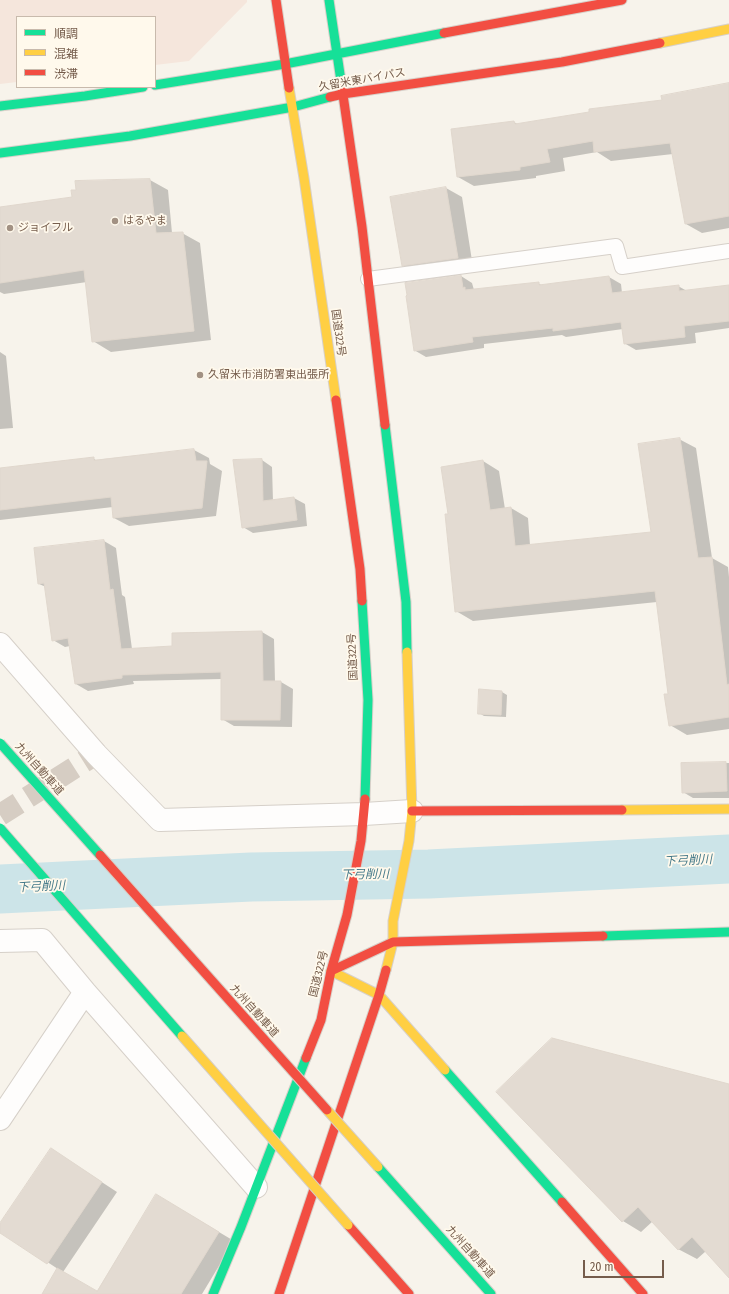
<!DOCTYPE html>
<html>
<head>
<meta charset="utf-8">
<style>
	body { margin:0 }
	#map { position:relative; width:729px; height:1294px; overflow:hidden; background:#f7f3eb; font-family:"Fira Sans Condensed","Noto Sans JP",sans-serif }
	canvas { display:block }
	.legend { position:absolute; left:16px; top:16px; width:140px; height:72px; box-sizing:border-box; background:#fff9ec; border:1px solid #c8baac; margin:0; padding:5px 7px; list-style:none; font-size:12px; color:#755c4b }
	.legend li { display:flex; align-items:center; gap:8px; height:20px }
	.legend b { width:20px; border:1px solid #c8baac }
	.scale { position:absolute; left:583px; top:1260px; width:81px; height:18px; box-sizing:border-box; border:2px solid #755c4b; border-top:0; padding-left:5px; font-size:12px; line-height:14px; white-space:nowrap; color:#755c4b; -webkit-text-stroke:3px #fff9ec; paint-order:stroke }
</style>
</head>
<body>
<div id="map">
<canvas width="729" height="1294"></canvas>
<ul class="legend">
<li><b style="height:5px;background:#16e098"></b>順調</li>
<li><b style="height:5px;background:#ffcf43"></b>混雑</li>
<li><b style="height:5px;background:#f24e42"></b>渋滞</li>
</ul>
<div class="scale">20 m</div>
</div>
<script>
const ctx = document.querySelector('canvas').getContext('2d');
ctx.lineJoin = 'round';
function fillPath(path, color) { ctx.fillStyle = color; ctx.fill(path, 'evenodd'); }
function trace(path, color, width, dash) { ctx.strokeStyle = color; ctx.lineWidth = width; ctx.lineCap = dash ? 'butt' : 'round'; ctx.setLineDash(dash || []); ctx.stroke(path); }
function drawText(font, color, halo, rows, align = 'center') {
  ctx.font = font + ' "Fira Sans Condensed","Noto Sans JP",sans-serif'; ctx.lineWidth = 3.5; ctx.setLineDash([]); ctx.textBaseline = 'middle'; ctx.strokeStyle = halo; ctx.fillStyle = color; for (const [text, x, y, turn = 0] of rows) {
    ctx.save(); ctx.translate(x, y); ctx.rotate((+turn || 0) * Math.PI / 180); ctx.textAlign = isNaN(turn) ? turn : align; if (halo) ctx.strokeText(text, 0, 0); ctx.fillText(text, 0, 0); ctx.restore();
  }
}
fillPath(new Path2D(`
	M0 0H247V2L189 61 155 65V17H17V82L0 84Z`), '#f5e6dc');
fillPath(new Path2D(`
	M729 84V228L702 233 686 224 673 154 611 161 597 152 563 158 565 171 536 176V178L474 186 458 177 514 122 519 125 663 101Z
	M150 180 168 190 172 233H182L200 243 211 340 111 352 93 341 87 282 4 294 0 292V208L73 198 77 191 76 182Z
	M446 188 462 197 473 267 419 274 403 265Z
	M461 276 472 283 474 290 538 283 543 286 609 277 621 284 622 293 678 286 687 291 729 286V328L695 333 696 343 636 350 624 343 623 329 566 337 562 335 484 344V348L426 357 414 350Z
	M0 352 6 356 13 428 0 429Z
	M679 439 696 448 712 558 728 567 729 577V729L687 735 670 725 669 695 657 602 473 621 456 611 449 515 483 461 499 471 505 509 511 508 528 518 530 545 652 533Z
	M194 450 209 458 210 464 222 471 216 516 129 526 114 518 113 507 0 520V469L93 458 97 461Z
	M262 460 272 467 273 501 294 498 305 504 307 526 253 533 243 527Z
	M104 541 116 548 122 595 125 597 132 649 173 647 262 632 274 639 275 682H281L293 689 292 727 234 726 222 719V679L133 681 134 684 88 691 76 684 70 646 65 647 53 640 46 587 39 584Z
	M502 692 507 695 506 717 484 716 479 713Z
	M729 763V798H693L683 792 682 764Z
	M729 1085V1277L706 1251 697 1259 678 1249 653 1221 641 1232 623 1221 498 1092Z
	M51 1149 117 1192 63 1272 100 1294H43L58 1269 0 1231V1224Z
	M172 1204 234 1241 202 1294H109Z`), '#0003');
trace(new Path2D(`
	M0 889 251 877 429 874 729 859`), '#cce4e8', 49);
const building = new Path2D(`
	M729 83V216L685 224 670 143 594 152 593 141 547 149 550 162 520 167V170L457 177 451 129 514 121 515 124 589 112V109L662 100 661 96Z
	M150 179 156 233 183 232 194 331 92 342 84 270 0 283V207L72 197 71 190H76L75 181Z
	M446 187 458 258 402 266 390 197Z
	M461 275 463 288 465 287V290L539 282V285L609 276 612 293 679 285V291L729 285V321L684 326 685 337 624 344 621 322 553 331V328L472 337 473 342 414 351 406 296 407 295 405 283Z
	M680 438 698 558 712 557 727 685 729 684V717L669 726 664 694H668L655 591 455 612 445 514H448L441 467 483 460 490 510 511 507 515 546 651 532 638 444Z
	M194 449 196 461H207L202 508 113 518 111 497 0 510V468L94 457V460Z
	M262 459 263 501 294 497 297 520 242 528 233 460Z
	M104 540 110 590 113 589 121 649 172 646V633L262 631 263 681H281L280 720H221V672L122 675V678L75 684 68 638 52 641 44 583 38 584 34 548Z
	M479 689 502 691 501 715 478 714Z
	M726 762 727 791 682 793 681 763Z
	M552 1038 729 1084V1278L692 1237 678 1250 638 1207 622 1222 496 1092Z
	M51 1148 102 1182 47 1264 0 1233V1223Z
	M156 1194 219 1232 181 1294H42L57 1268 97 1291Z`);
fillPath(building, '#e3dbd2');
trace(building, '#e0d7cd', 1);
trace(new Path2D(`
	M0 815 96 754`), '#d6cdc3', 22, [22, 11]);
const lane = new Path2D(`
	M368 279 616 246 622 267 729 251`);
const street = new Path2D(`
	M0 644 96 754 160 820 364 814 412 811
	M0 941 42 940 85 992 256 1187
	M0 1119 85 992`);
const fast = new Path2D(`
	M329 0 341 81
	M155 85 285 64 444 33
	M0 106 85 96 143 87
	M0 153 130 136 293 107 330 97
	M385 425 406 602 407 652
	M362 601 368 700 365 799
	M603 936 729 932
	M445 1070 562 1202
	M378 1167 491 1294
	M213 1294 241 1227 306 1058`);
const slow = new Path2D(`
	M660 43 729 29
	M289 88 304 178 336 400
	M622 810 729 809
	M386 970 393 942V921L409 841 412 811 407 652
	M331 971 379 995 445 1070`);
const jam = new Path2D(`
	M276 0 289 88
	M444 33 622 0
	M341 81 362 227 385 425
	M330 97 343 94 562 62 660 43
	M336 400 360 569 362 601
	M412 811 622 810
	M331 971 393 942 603 936
	M306 1058 321 1020 331 971 347 915 361 841 365 799
	M562 1202 643 1294
	M348 1225 409 1294
	M279 1294 379 995 386 970`);
trace(lane, '#d6d0c9', 16);
trace(street, '#d6d0c9', 24);
trace(fast, '#d7d0c9', 11);
trace(slow, '#d7d0c9', 11);
trace(jam, '#d7d0c9', 11);
trace(lane, '#fefdfc', 14);
trace(street, '#fefdfc', 22);
trace(fast, '#16e098', 9);
trace(slow, '#ffcf43', 9);
trace(jam, '#f24e42', 9);
const fastBridge = new Path2D(`
	M0 743 100 855
	M0 828 182 1036`);
const slowBridge = new Path2D(`
	M182 1036 348 1225
	M327 1110 378 1167`);
const jamBridge = new Path2D(`
	M100 855 327 1110`);
trace(fastBridge, '#d5cec6', 11, []);
trace(slowBridge, '#d5cec6', 11, []);
trace(jamBridge, '#d5cec6', 11, []);
trace(fastBridge, '#16e098', 9);
trace(slowBridge, '#ffcf43', 9);
trace(jamBridge, '#f24e42', 9);
for (const [x, y, r, color] of [
	[115,221,4,"#a29183"],
	[10,228,4,"#a29183"],
	[200,375,4,"#a29183"]
]) { const dot = new Path2D(); dot.arc(x, y, r, 0, 2 * Math.PI); ctx.fillStyle = color; ctx.fill(dot); trace(dot, '#fff9ec', 1.5); }
drawText('11px', '#755c4b', '#fff9ec', [
	["久留米東バイパス",362,80,-10],
	["国道322号",338,333,82],
	["国道322号",353,657,-93],
	["九州自動車道",39,769,48],
	["国道322号",319,974,-76],
	["九州自動車道",254,1011,48],
	["九州自動車道",470,1252,48]
]);
drawText('11px', '#755c4b', '#fff9ec', [
	["はるやま",123,221],
	["ジョイフル",18,228],
	["久留米市消防署東出張所",208,375]
], 'left');
drawText('italic 12px', '#447989', '#fff9ec', [
	["下弓削川",688,861,-3],
	["下弓削川",365,875,-1],
	["下弓削川",41,887,-3]
]);
</script>
</body>
</html>
